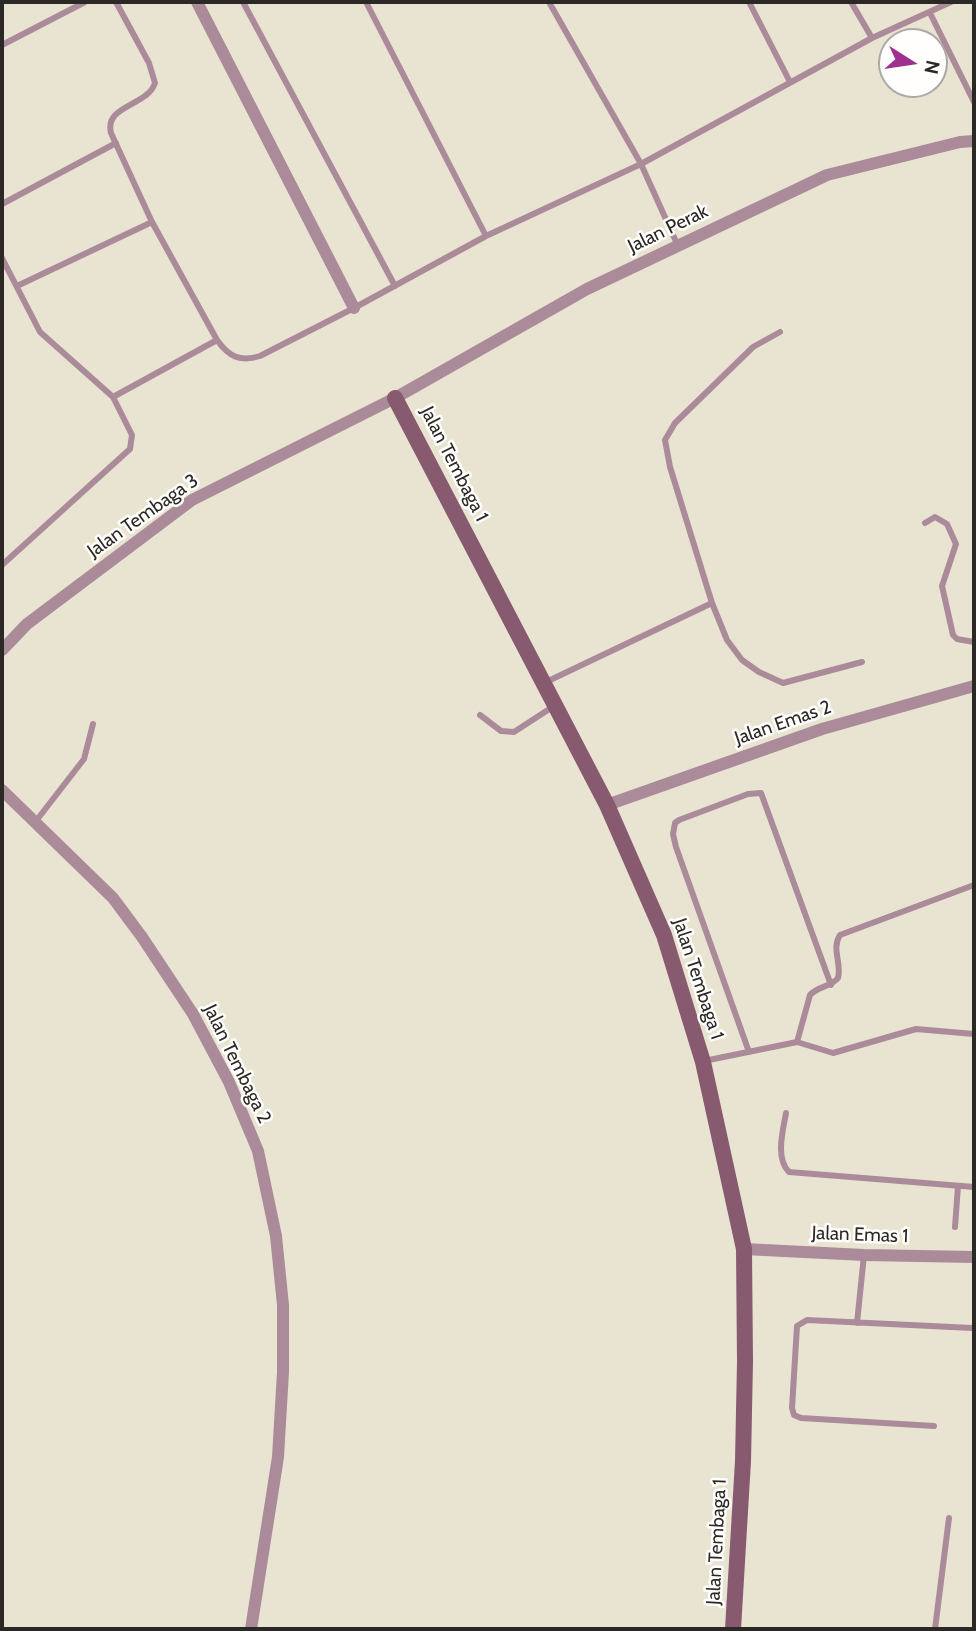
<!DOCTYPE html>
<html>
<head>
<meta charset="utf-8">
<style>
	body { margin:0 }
	#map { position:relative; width:976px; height:1631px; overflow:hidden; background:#f4f1e6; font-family:Cabin,sans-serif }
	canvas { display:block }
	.frame { position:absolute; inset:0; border:4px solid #2a2925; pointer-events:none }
	.north { position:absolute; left:878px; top:28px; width:70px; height:70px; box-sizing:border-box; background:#fffefc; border:2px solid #aaa9a6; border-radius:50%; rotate:102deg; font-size:19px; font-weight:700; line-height:28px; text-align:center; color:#2a2925 }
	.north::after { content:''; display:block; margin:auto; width:24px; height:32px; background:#9f308f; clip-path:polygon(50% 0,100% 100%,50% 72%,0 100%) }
</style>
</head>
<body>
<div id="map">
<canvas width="976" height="1631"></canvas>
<div class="frame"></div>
<div class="north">N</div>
</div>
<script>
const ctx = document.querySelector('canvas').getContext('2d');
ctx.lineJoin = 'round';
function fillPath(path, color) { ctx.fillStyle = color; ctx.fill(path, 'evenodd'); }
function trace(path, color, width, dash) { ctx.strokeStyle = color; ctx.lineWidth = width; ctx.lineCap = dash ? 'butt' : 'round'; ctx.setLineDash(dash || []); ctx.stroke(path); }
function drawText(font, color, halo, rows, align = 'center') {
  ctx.font = font + ' Cabin,sans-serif'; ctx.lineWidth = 5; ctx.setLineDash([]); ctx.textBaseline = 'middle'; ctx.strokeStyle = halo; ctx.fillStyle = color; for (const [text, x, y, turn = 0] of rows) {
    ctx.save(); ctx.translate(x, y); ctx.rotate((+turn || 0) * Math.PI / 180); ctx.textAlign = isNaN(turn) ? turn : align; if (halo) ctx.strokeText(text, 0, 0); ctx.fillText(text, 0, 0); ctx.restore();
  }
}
fillPath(new Path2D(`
	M2 2H974V1629H2ZM892 42H934V84H892Z`), '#e9e4d2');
trace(new Path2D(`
	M116 2 149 63 155 83C148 106 104 105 111 133L152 222 217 340C229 357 240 362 260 356L354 308 486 236 641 164 872 38 951 2
	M243 2 395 286
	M366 2 486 236
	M549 2 641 164 678 246
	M749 2 790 82
	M851 2 872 38
	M930 13 974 102
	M2 45 85 2
	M2 204 116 143
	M2 258 40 332 113 397 132 435 130 449 2 565
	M17 286 152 222
	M780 332 753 347 675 423 665 440 670 467 712 603 727 640 742 660 759 672 783 683 862 662
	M113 397 217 340
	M925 523 935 517 947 524 956 544 942 586 953 635 957 639 974 642
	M546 682 712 603
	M480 715 501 731 514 732 554 706
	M36 821 84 759 93 724
	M797 1042 810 995C818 986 831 987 838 978 842 963 831 949 840 935L974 885
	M749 1052 676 847 673 834 675 823 679 820 748 794 761 793 831 985
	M704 1061 797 1042 833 1053 916 1029 974 1034
	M786 1113C783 1130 775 1159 789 1172L974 1187
	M955 1227 958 1186
	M857 1323 864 1255
	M934 1426 801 1418 794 1415 792 1408 797 1326 807 1320 972 1328
	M935 1629 949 1518`), '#ab8b99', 6);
trace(new Path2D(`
	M197 2 354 308
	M2 650 27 624 192 500 395 398 587 289 827 175 960 142 974 141
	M2 790 113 898 142 937 193 1014 229 1082 258 1151 276 1236 283 1305V1372L278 1457 251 1629
	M607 805 822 729 974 686
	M744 1249 864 1255 974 1257`), '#ab8b99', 12);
trace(new Path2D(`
	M395 398 607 805 664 935 703 1062 744 1249 745 1362 743 1461 733 1629`), '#875a70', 16);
drawText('19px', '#2a2925', '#fffefc', [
	["Jalan Perak",668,229,-26],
	["Jalan Tembaga 1",454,464,63],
	["Jalan Tembaga 3",143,516,-35],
	["Jalan Emas 2",783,723,-19],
	["Jalan Tembaga 1",698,979,72],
	["Jalan Tembaga 2",237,1064,64],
	["Jalan Emas 1",860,1235,2],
	["Jalan Tembaga 1",717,1542,-87]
]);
</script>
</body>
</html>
